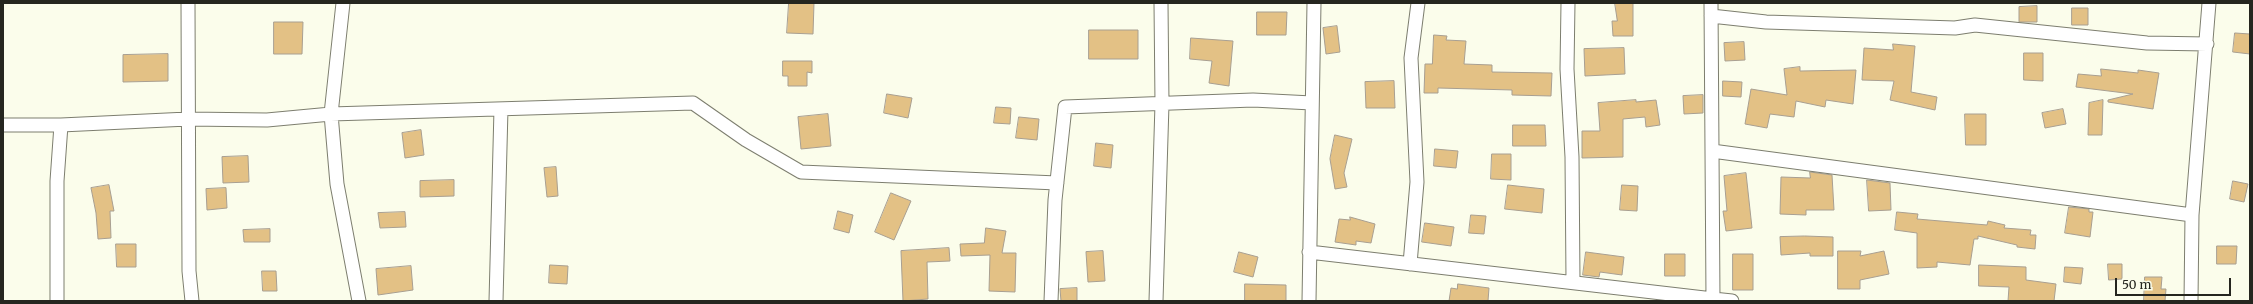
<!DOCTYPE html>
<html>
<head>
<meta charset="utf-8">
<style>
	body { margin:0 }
	#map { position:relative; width:2253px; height:304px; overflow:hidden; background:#fbfdeb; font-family:Merriweather,serif }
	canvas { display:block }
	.frame { position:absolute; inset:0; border:4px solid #25261f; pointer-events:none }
	.scale { position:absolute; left:2115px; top:278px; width:116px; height:18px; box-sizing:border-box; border:2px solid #25261f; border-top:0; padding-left:5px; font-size:12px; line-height:14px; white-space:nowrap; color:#25261f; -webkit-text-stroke:3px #fbfdeb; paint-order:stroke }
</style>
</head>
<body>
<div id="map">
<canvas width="2253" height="304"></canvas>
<div class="frame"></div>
<div class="scale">50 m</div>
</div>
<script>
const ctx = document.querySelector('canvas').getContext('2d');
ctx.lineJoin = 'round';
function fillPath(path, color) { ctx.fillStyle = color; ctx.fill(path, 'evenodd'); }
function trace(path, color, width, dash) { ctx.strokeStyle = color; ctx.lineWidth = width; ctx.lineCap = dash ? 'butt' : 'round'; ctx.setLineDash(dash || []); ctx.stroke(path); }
const building = new Path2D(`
	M789 3H814L813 34 787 33Z
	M1615 3H1633V36H1613L1612 21H1617Z
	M2037 6V22H2019V7Z
	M2072 8H2088V25H2072Z
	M1257 12H1287L1286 35H1257Z
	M274 22H303L302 54H274Z
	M1337 26 1340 52 1326 54 1323 28Z
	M1089 30H1138V59H1089Z
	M2235 33 2250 34V54L2233 52Z
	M1434 35 1447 36 1446 40 1466 41 1464 64 1492 65V72L1552 73 1551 96 1512 95V90L1438 88V93H1424L1425 64H1432Z
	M1191 38 1233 41 1229 86 1209 83 1212 61 1190 59Z
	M1744 42 1745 60 1725 61 1724 43Z
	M1893 44 1915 46 1911 92 1937 97 1935 110 1890 100 1894 81 1862 80 1864 48 1893 50Z
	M1624 48 1625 74 1585 76 1584 49Z
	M2024 53H2043V81L2024 80Z
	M168 54V81L123 82V55Z
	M783 61H812V73L807 72V86H788V76H783Z
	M1800 67V71L1856 70 1853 104 1826 100 1825 107 1796 101 1794 117 1770 114 1767 128 1745 124 1751 89 1787 95 1784 69Z
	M2101 69 2138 73V70L2159 73 2153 109 2108 102V100L2133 94 2076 87 2078 74 2101 76Z
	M1394 81 1395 108H1366L1365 82Z
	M1723 81 1742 82 1741 97 1723 96Z
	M887 94 912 98 908 118 884 113Z
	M1703 95V113L1684 114 1683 96Z
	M1636 100V102L1656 100 1660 125 1646 127 1645 117 1623 119V157L1582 158V131H1600L1598 103Z
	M2103 100 2102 135H2088L2089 103Z
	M996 107 1011 108 1010 124 994 123Z
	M2063 109 2066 124 2045 128 2042 113Z
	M828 114 831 146 801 149 798 117Z
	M1965 114H1986V145H1966Z
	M1019 117 1039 119 1037 140 1016 138Z
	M1513 125H1545L1546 146H1513Z
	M421 130 424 155 405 158 402 133Z
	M1335 135 1352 139 1344 173 1347 187 1335 189 1330 159Z
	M1096 143 1113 145 1111 168 1094 166Z
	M1435 149 1458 151 1456 168 1434 166Z
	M1492 154H1511V180L1491 179Z
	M248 156 249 182 223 183 222 157Z
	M556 167 558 196 547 197 544 168Z
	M1810 172 1832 175 1834 210H1806V215L1780 214 1781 177 1810 178Z
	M1746 173 1752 228 1726 231 1723 211H1727L1724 176Z
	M454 180V196L420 197V181Z
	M1867 180 1890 183 1891 210 1869 211Z
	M2233 181 2248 184 2244 202 2230 199Z
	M109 185 114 211H110L111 238 98 239 96 213 91 188Z
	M1508 185 1544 189 1542 213 1505 209Z
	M1622 185 1638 186 1637 211 1620 210Z
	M226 188 227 208 207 210 206 189Z
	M891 193 911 201 894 240 875 232Z
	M2069 207 2089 209V212H2093L2090 237 2065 233Z
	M838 211 853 215 849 233 834 229Z
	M405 212 406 227 380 228 378 213Z
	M1897 212 1918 214 1917 219 1987 225 1988 221 2005 225 2004 228 2031 230 2030 235H2036L2035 249 2017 247V245L1978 236V239H1974L1970 265 1937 262V267L1917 268V233L1895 230Z
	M1471 215 1486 216 1484 234 1469 233Z
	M1350 217 1375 224 1371 243 1356 241V245L1335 242 1339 219 1350 220Z
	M1425 223 1454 227 1451 246 1422 242Z
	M986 228 1006 231 1002 253H1016L1015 292 989 291 990 255 961 256 960 244 984 243Z
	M270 229V242H244L243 230Z
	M1805 236 1833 237V256H1810V253L1781 255 1780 237Z
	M116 244H136V267H117Z
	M2217 246H2237L2236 264H2217Z
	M949 248 950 261 927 262 928 299 903 301 901 251Z
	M1103 251 1105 281 1088 282 1086 252Z
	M1838 251H1861L1860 256 1884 251 1889 274 1860 280V289H1838Z
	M1239 252 1258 257 1253 277 1234 272Z
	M1586 252 1624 257 1622 275 1600 272 1599 277 1583 275Z
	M1665 254H1685V276H1665Z
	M1733 254H1753V290H1733Z
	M2108 264H2122V279L2109 280Z
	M550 265 568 266 567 284 549 283Z
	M1979 265 2026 267V280L2056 284 2054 301H2008L2009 287 1979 286Z
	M411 266 413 290 378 295 376 269Z
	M2065 267 2083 268 2081 284 2064 282Z
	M262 271H276L277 291H263Z
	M2145 277H2162L2161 289H2166L2165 301H2144Z
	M1245 284 1286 285V301H1245Z
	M1458 284 1489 288 1488 301H1449L1451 288 1457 289Z
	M1077 288V301H1061L1060 289Z`);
fillPath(building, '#e3c185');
trace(building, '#a89f91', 1);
const street = new Path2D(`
	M188 3 189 271 192 301
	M343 3 331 114 337 184 359 301
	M1568 3 1567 69 1572 157 1573 281
	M1711 16 1766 22 1955 28 1975 25 2147 43 2207 44
	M3 125H61L188 119 267 120 331 114 693 103 746 140 801 172 1057 183
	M1712 151 2192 215
	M1309 252 1713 299 1711 3
	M1410 264 1417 182 1411 58 1418 3
	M57 301V181L61 125
	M496 301 501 109
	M1051 301 1055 200 1065 107 1253 100 1312 103
	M1156 301 1162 104 1161 3
	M1309 301 1314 3
	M1713 301V299L1732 301
	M2191 301 2192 215 2209 3`);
trace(street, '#7d7e6f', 15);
trace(street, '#fff', 13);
</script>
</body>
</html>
